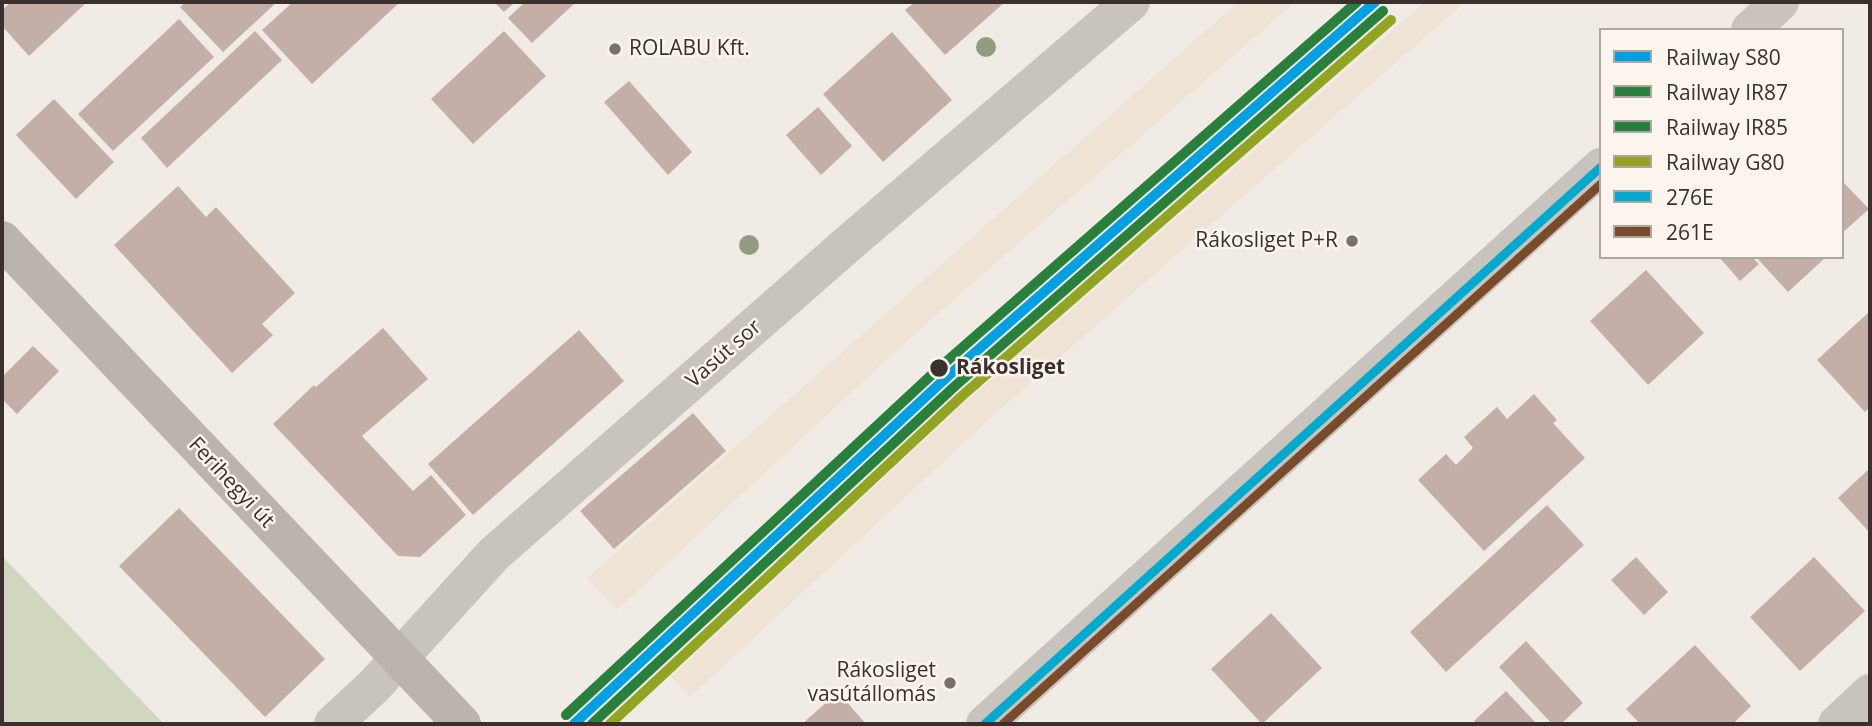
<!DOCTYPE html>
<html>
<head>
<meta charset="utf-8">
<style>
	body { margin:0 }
	#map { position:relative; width:1872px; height:726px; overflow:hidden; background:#f0ebe5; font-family:"Open Sans",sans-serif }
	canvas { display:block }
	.frame { position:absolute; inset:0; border:4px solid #3b302b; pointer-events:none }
	.legend { position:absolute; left:1599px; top:28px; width:245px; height:231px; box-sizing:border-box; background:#fbf5ee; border:2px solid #aea6a0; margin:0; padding:9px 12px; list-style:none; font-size:21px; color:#3b302b }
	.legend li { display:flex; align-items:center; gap:14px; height:35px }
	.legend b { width:35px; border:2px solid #aea6a0 }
</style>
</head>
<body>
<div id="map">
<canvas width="1872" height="726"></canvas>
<div class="frame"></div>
<ul class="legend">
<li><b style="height:9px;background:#00a0e3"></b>Railway S80</li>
<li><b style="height:9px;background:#29803c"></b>Railway IR87</li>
<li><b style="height:9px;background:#29803c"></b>Railway IR85</li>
<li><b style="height:9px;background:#93a422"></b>Railway G80</li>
<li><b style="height:9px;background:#00a9ce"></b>276E</li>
<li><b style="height:9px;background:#7a4b2a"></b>261E</li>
</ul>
</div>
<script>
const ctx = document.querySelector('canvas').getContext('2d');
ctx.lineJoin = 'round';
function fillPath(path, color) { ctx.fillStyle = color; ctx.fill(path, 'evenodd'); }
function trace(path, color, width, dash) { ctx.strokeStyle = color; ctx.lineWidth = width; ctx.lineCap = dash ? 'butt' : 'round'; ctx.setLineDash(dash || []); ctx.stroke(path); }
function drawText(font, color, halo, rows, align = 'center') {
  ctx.font = font + ' "Open Sans",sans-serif'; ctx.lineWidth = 5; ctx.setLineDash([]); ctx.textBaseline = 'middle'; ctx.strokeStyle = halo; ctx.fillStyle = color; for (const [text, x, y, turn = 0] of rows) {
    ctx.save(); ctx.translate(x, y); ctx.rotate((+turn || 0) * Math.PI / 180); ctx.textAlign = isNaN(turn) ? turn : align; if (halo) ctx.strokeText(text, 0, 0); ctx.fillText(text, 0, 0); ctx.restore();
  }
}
fillPath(new Path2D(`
	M2 556 164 724H2Z`), '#d1d6bf');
fillPath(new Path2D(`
	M1238 2H1295L911 337 617 610 587 578Z
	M1425 2H1465L986 422 690 697 671 677 968 400Z`), '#eee3d5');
fillPath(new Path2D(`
	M11 2H87L29 56 2 26V10Z
	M186 2H277L223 52 180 7Z
	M293 2H400L312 84 262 30Z
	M494 2H515L504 12Z
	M525 2H576L532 43 508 18Z
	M915 2H1005L945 55 905 10Z
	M179 19 214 57 113 151 78 114Z
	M255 31 282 60 167 168 141 138Z
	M504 31 546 76 473 144 431 99Z
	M892 32 952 100 883 162 823 94Z
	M629 81 692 152 668 175 604 102Z
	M54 99 114 162 76 199 16 135Z
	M818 107 852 146 821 175 786 135Z
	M1842 181 1869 209 1842 233Z
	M178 186 206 217 216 207 295 293 262 324 273 335 232 373 114 245Z
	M1719 257H1752L1759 264 1740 281Z
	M1756 257H1826L1788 292Z
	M1646 270 1704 333 1648 385 1590 321Z
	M1870 311V407L1865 412 1817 360Z
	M383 328 428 379 362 436 413 491 431 475 466 515 420 557 398 556 273 424 314 385 316 387Z
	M579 330 624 381 473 515 428 464Z
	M33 346 59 371 17 414 2 399V377Z
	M1534 394 1557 420 1553 423 1585 458 1484 551 1418 480 1446 454 1456 465 1473 448 1464 437 1497 407 1507 419Z
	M693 413 726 451 614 549 580 511Z
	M1870 468V533L1838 498Z
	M1547 505 1584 545 1446 672 1410 632Z
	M179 508 325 659 265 717 119 566Z
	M1636 557 1668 592 1644 615 1611 580Z
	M1814 557 1865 611 1800 671 1750 617Z
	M1271 613 1322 668 1262 724 1211 669Z
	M1526 641 1583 703 1561 724H1552L1499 667Z
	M1695 645 1751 706 1734 723 1735 724H1640L1626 709Z
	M1506 691 1535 722 1533 724H1477L1474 721Z
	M838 692 866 724H802Z`), '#c3afa7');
trace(new Path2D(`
	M1750 30 1780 2
	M333 724 375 685 494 554 849 243 1131 2
	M985 724 1601 167
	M1837 724 1870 693`), '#c9c3be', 38);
trace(new Path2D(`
	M2 240 462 724`), '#bab3ae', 38);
trace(new Path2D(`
	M985 724 1601 167`), '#00a9ce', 9);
trace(new Path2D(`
	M1003 724 1601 184`), '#7a4b2a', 9);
trace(new Path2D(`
	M574 724 947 377 1375 2`), '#00a0e3', 10);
trace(new Path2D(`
	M592 724 955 386 1383 11`), '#29803c', 10);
trace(new Path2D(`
	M566 715 939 368 1357 2`), '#29803c', 10);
trace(new Path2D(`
	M610 724 963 395 1391 20`), '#93a422', 10);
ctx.fillStyle = '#959b80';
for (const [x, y] of [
	[986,47],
	[749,245]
]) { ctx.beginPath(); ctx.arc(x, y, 10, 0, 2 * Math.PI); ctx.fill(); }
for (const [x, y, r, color] of [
	[615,49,7,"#7a716c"],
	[1352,241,7,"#7a716c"],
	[939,368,10,"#3b302b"],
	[950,683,7,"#7a716c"]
]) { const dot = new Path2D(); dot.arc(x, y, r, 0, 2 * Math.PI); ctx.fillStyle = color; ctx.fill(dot); trace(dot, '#fbf5ee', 2.5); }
drawText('21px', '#3b302b', '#fbf5ee', [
	["ROLABU Kft.",629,49,"left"],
	["Rákosliget P+R",1338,241],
	["Rákosliget",936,671],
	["vasútállomás",936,695]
], 'right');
drawText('21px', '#3b302b', '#fbf5ee', [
	["Vasút sor",724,354,-41],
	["Ferihegyi út",231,483,47]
]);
drawText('bold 21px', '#3b302b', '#fbf5ee', [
	["Rákosliget",956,368]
], 'left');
</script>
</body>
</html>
